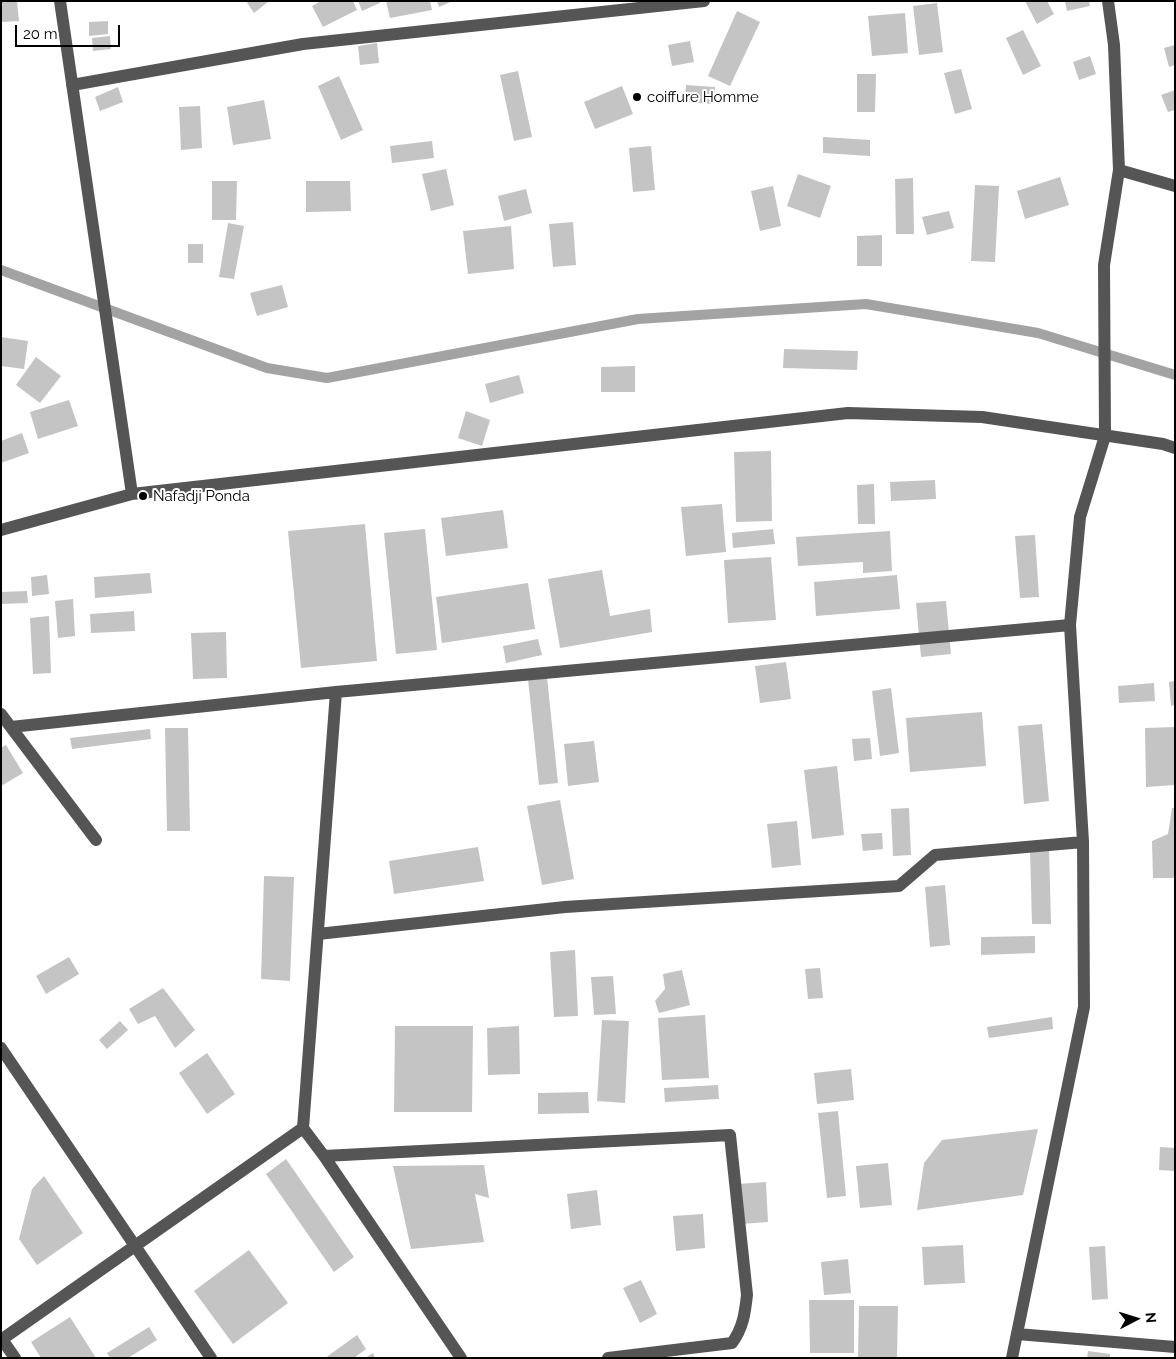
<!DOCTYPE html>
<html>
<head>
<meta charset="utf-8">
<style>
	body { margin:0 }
	#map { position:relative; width:1176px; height:1359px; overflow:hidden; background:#fff; font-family:Raleway,sans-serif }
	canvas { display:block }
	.frame { position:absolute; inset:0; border:2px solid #000; pointer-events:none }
	.north { position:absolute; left:1111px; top:1294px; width:50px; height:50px; -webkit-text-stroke:4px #fff; paint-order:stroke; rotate:85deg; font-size:14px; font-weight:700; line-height:20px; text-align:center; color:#000 }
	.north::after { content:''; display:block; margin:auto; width:18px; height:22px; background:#000; clip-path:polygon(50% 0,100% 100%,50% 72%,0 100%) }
	.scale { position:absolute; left:15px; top:25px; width:105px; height:22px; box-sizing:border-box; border:2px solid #000; border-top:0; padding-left:6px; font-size:15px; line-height:18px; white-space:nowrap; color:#000; -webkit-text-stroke:4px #fff; paint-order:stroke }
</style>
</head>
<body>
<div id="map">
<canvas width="1176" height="1359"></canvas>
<div class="frame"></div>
<div class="north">N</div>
<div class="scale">20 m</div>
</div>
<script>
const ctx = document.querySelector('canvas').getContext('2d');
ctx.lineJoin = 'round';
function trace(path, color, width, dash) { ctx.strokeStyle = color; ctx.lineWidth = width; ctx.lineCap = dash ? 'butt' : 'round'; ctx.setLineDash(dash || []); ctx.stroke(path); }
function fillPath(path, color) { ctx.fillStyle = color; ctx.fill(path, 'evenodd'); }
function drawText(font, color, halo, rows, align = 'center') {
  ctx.font = font + ' Raleway,sans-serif'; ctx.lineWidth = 4; ctx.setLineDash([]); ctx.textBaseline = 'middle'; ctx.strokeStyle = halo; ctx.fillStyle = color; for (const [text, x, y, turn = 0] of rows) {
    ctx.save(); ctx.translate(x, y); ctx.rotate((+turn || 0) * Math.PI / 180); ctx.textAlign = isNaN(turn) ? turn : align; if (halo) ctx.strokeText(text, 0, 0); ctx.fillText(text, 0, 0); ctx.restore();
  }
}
trace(new Path2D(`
	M1 270 267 368 327 378 638 319 866 304 1038 333 1175 375`), '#a3a3a3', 10);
fillPath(new Path2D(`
	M1 1H17L19 21 1 22Z
	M246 1H269L254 13Z
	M321 1H353L357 10 323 27 312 6Z
	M358 1H379L380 3 362 11Z
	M386 1H430L432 10 390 18Z
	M437 1H453L439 7Z
	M1025 1H1047L1054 14 1037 24Z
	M1065 1H1089L1090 6 1067 11Z
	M937 3 943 52 919 55 913 6Z
	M737 11 760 22 730 86 708 76Z
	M905 13 908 53 872 56 868 16Z
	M108 21V34L89 36V22Z
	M1023 30 1041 66 1023 75 1006 38Z
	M110 36 111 49 93 51 92 38Z
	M690 41 694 62 672 66 668 45Z
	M377 43 379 63 360 65 358 46Z
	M1175 45V65L1169 67 1164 48Z
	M1090 56 1096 74 1079 80 1073 62Z
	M961 69 972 109 955 114 944 73Z
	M518 71 532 137 514 141 500 75Z
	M857 74H876L875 112H857Z
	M339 76 363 130 341 140 318 86Z
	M686 85 715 87 714 104 685 102Z
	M622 86 633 114 595 129 584 102Z
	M118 87 123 102 100 111 95 97Z
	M1175 90V110L1168 112 1161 95Z
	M264 100 271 139 233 145 227 107Z
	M200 106 202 148 181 150 179 107Z
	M823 137 870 140V156L823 153Z
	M432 141 434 158 392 163 390 146Z
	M651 146 655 190 633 192 629 148Z
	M446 169 454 205 431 211 422 174Z
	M798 174 831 186 820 218 787 206Z
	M1060 177 1069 205 1025 219 1017 191Z
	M913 178 914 234H896L895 179Z
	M212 181H237L236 220H212Z
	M306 181H350L351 211 306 212Z
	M975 185 999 186 995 262 971 261Z
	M773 186 781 226 760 231 751 191Z
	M526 189 532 213 504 221 498 196Z
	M949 211 954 228 927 235 922 217Z
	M573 222 576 265 553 267 549 224Z
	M228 223 244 226 234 279 219 277Z
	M511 226 514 269 468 274 463 231Z
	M882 235V266H857V236Z
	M188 244H203V263H188Z
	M282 285 288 307 257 316 250 293Z
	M1 337 28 341 24 369 1 366Z
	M784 349 858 351 857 370 783 368Z
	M36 357 61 376 40 403 16 385Z
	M635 366V392H601V367Z
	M519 375 524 393 490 403 485 384Z
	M69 400 78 426 38 439 30 412Z
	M466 411 490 420 482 446 458 438Z
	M22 433 29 453 1 463V441Z
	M771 451 772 521 736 522 734 452Z
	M935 480 936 499 891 501 890 482Z
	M874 484 875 524H858L857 485Z
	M722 504 726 552 686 556 681 507Z
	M503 510 508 548 446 556 441 518Z
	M365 524 377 661 301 668 288 531Z
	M425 529 437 650 396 654 384 533Z
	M773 529 775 544 733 548 732 533Z
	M890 531 892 571 863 573V562L798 566 796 537Z
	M1035 535 1039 597 1020 598 1015 536Z
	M771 557 776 620 728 623 724 560Z
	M602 570 610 616 650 609 652 632 560 648 548 579Z
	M150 573 152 593 95 598 94 577Z
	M47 575 49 594 32 596 31 577Z
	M897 575 900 609 816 616 814 582Z
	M528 583 535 629 442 643 436 597Z
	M27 591 28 603 1 604V592Z
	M73 599 75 636 58 638 55 601Z
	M946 601 951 654 921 657 916 603Z
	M134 611 135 631 91 633 90 614Z
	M49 616 51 673 33 674 30 618Z
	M226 632 227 678 193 679 191 633Z
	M538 639 542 655 506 663 503 646Z
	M786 662 791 699 760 703 755 666Z
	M547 677 558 783 539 785 528 679Z
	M1175 681V705L1171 706 1169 682Z
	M1154 683 1155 701 1119 703 1118 686Z
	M891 688 899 753 880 756 872 691Z
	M982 712 986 766 910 772 906 718Z
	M1042 724 1049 801 1024 804 1018 726Z
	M1175 727V785L1146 787 1145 728Z
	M165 728H188L190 831H167Z
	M150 729 151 739 72 749 70 738Z
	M870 738 872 759 854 761 852 739Z
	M594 741 599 782 568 786 564 744Z
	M6 745 23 773 1 786V748Z
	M837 766 844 835 812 839 804 770Z
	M560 800 574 879 542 885 527 806Z
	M909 808 911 855 893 856 891 809Z
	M1172 808H1175V878H1153L1152 841 1168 834Z
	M797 821 801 865 772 868 767 824Z
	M882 833 883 849 863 851 861 834Z
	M478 847 484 881 394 894 389 861Z
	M1049 848 1051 924H1032L1030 849Z
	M264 876 294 877 290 981 261 979Z
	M945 885 950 945 930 947 925 887Z
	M1035 936V953L981 955V937Z
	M575 950 578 1016 554 1017 550 952Z
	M69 957 79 974 46 994 36 976Z
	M820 968 823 998 808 999 805 969Z
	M682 970 690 1005 659 1013 655 1001 665 989 663 974Z
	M613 976 616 1014 594 1015 591 977Z
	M163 988 195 1030 175 1048 155 1016 138 1024 129 1009Z
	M705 1015 709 1078 662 1080 658 1018Z
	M1052 1017 1053 1029 989 1038 987 1027Z
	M602 1020 629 1021 625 1103 597 1101Z
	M120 1021 128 1030 107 1049 99 1040Z
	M395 1026H473L472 1112H394Z
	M519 1026 520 1074 488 1075 487 1028Z
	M207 1053 235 1094 207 1114 179 1073Z
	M851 1069 854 1100 817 1104 814 1073Z
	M718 1085 719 1099 665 1102 664 1088Z
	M588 1092 589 1113 538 1114V1093Z
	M838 1111 846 1196 827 1198 818 1113Z
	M1038 1129 1023 1195 917 1210 924 1163 942 1140Z
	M1160 1147 1175 1148V1171L1159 1170Z
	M286 1159 354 1257 334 1272 266 1174Z
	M888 1163 892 1205 860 1208 856 1166Z
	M484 1165 489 1198 475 1194 484 1242 411 1249 393 1166Z
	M44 1176 83 1233 37 1265 19 1239 32 1189Z
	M766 1182 768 1222 741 1224 738 1184Z
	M597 1190 601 1225 571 1229 567 1194Z
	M703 1214 705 1248 676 1251 673 1216Z
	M963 1245 965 1283 924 1285 922 1247Z
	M1105 1246 1108 1299 1092 1300 1089 1247Z
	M249 1250 288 1303 233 1344 194 1291Z
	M848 1259 851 1293 824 1295 821 1262Z
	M641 1280 657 1314 640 1323 623 1288Z
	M809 1300H854V1353H810Z
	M859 1306H898L897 1358H858Z
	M70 1317 96 1358H41L31 1342Z
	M149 1327 157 1340 128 1358H110L107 1353Z
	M357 1335 366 1349 354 1358H325Z
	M1088 1351 1110 1354V1358H1087Z
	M373 1353 375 1358H365Z`), '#c4c4c4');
trace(new Path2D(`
	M60 1 132 494
	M72 85 303 44 704 1
	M1119 170 1175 186
	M1 530 132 494 848 413 982 417 1163 444 1175 448
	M336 692 303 1128 324 1156 461 1358
	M1 714 96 840
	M11 727 336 692 1070 625
	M318 934 565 907 899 886 935 855 1083 842
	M1 1048 211 1358
	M324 1156 730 1135 747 1295C745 1313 743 1328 732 1343L608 1358
	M1017 1334 1175 1347
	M1 1338 15 1358
	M1 1340 303 1128
	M1012 1358 1084 1007 1083 842 1070 625 1080 517 1105 436 1104 265 1119 170 1114 45 1108 1`), '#555', 12);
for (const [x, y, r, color] of [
	[637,97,5,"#000"],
	[143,496,5,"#000"]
]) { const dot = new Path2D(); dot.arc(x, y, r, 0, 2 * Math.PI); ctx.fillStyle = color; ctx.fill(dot); trace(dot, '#fff', 2); }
drawText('15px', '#000', '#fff', [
	["coiffure Homme",647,97],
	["Nafadji Ponda",153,496]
], 'left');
</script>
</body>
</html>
